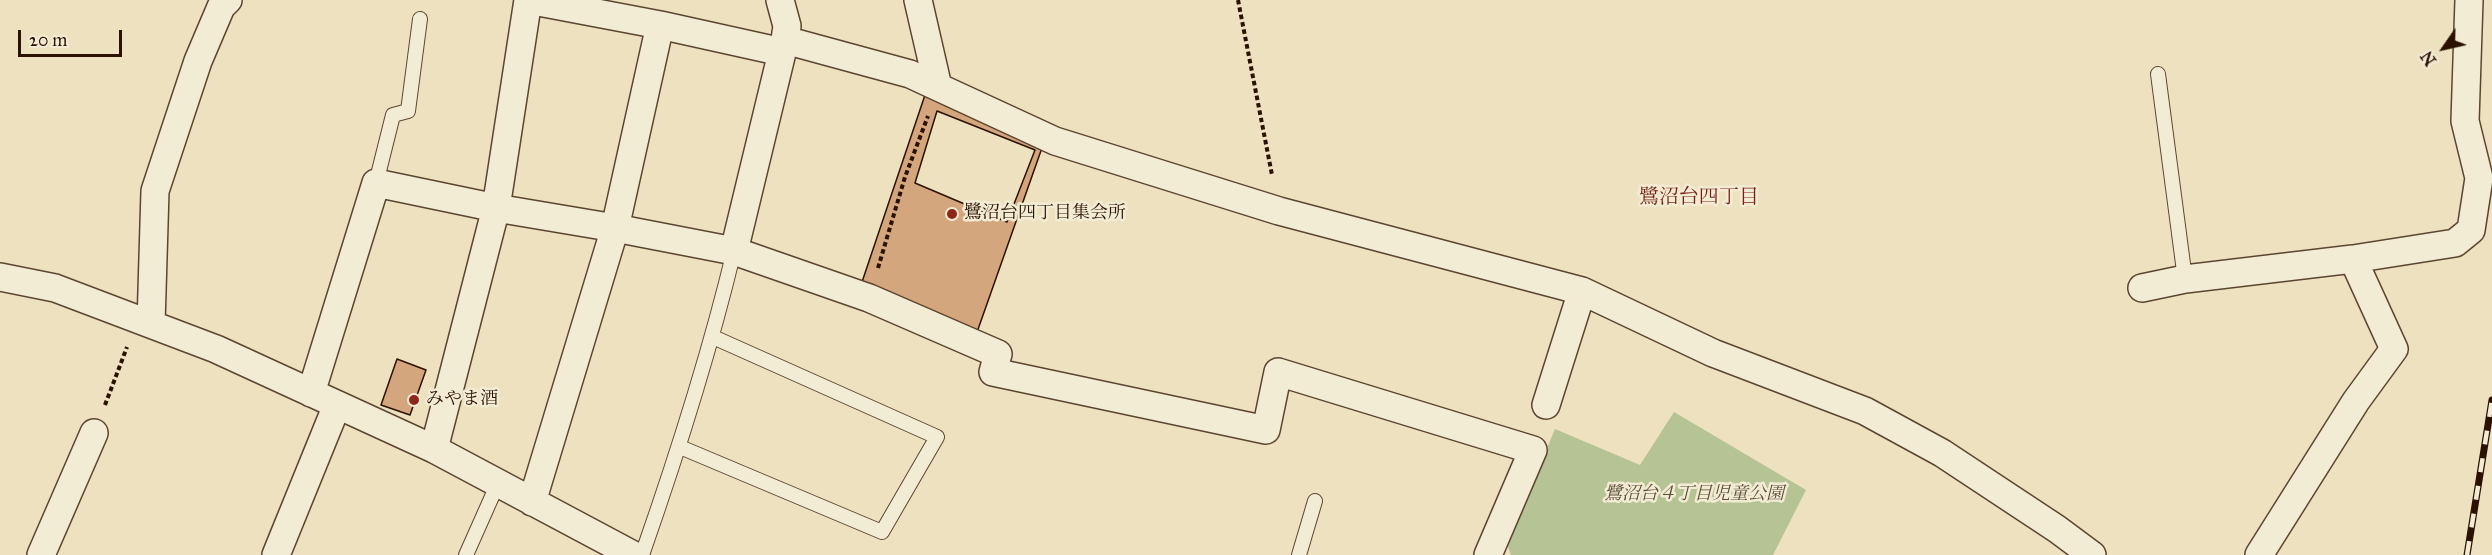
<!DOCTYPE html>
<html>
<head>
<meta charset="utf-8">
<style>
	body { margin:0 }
	#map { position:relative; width:2492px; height:555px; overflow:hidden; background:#ede1bf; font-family:"IM FELL Great Primer",serif }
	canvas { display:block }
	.north { position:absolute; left:2414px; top:18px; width:60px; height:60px; -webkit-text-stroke:4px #f3ecd5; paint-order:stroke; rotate:236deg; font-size:16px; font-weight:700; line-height:24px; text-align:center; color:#2b1100 }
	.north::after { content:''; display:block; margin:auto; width:21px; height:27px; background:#2b1100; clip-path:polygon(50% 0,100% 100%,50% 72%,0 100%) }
	.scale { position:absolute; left:18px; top:30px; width:104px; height:27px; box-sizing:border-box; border:3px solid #2b1100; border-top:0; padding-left:8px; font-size:18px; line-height:21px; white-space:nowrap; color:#2b1100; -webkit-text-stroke:4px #f3ecd5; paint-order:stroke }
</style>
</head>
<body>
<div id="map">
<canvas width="2492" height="555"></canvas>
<div class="north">N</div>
<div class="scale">20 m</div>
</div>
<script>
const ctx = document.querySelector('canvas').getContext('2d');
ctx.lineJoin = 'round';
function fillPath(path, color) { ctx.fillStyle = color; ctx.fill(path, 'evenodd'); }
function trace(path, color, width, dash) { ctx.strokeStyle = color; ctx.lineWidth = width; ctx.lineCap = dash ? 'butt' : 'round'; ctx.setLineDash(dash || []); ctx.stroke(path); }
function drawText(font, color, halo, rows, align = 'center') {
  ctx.font = font + ' "IM FELL Great Primer","Noto Serif JP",serif'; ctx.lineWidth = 5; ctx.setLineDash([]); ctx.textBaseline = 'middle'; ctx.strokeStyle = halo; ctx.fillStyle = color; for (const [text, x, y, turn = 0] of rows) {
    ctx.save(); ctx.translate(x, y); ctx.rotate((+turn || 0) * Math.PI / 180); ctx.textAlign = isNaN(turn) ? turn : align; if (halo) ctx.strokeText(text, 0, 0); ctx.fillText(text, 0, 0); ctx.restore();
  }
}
fillPath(new Path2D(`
	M1674 412 1806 490 1773 555H1511L1507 544 1555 429 1640 465Z`), '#b6c394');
const building = new Path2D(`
	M926 92 1043 145 976 335 862 282Z
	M937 111 1035 150 1007 222 915 183Z
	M397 359 426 370 410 415 381 405Z`);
fillPath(building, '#d4a67d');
trace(building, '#2b1100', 1.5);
const lane = new Path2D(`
	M2158 74 2185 279
	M376 183 393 115 408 111 420 19
	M680 447 882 532 937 437 713 337
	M466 555 498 483
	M642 555C677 455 709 355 734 251
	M1299 555 1315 501`);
const street = new Path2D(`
	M918 0 938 87 1055 141 1279 211 1582 291 1713 353 1865 411 1942 453 2057 529 2092 555
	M785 40 910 74 938 87
	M734 251 785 40 787 26 780 0
	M0 277 55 288 216 349 434 449 633 555
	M2142 288 2185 279 2353 259 2455 243 2471 230 2479 178 2465 121 2469 0
	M151 324 155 191 198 61 221 7 228 0
	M311 393 376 183 496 208 615 228 734 251 869 298 998 354 993 372 1266 430 1278 372 1533 450 1488 555
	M1546 405 1582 291
	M434 449 496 208 528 0 660 25 782 52
	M532 502 615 228 660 25
	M41 555 94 433
	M276 555 337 405
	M2259 555 2356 401 2394 349 2353 259`);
trace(lane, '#5c4530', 16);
trace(street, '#5c4530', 30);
trace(new Path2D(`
	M1238 0 1272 175
	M878 268 905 177 928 116
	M105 405 127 347`), '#2b1100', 4, [4.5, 3]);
trace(lane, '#f3ecd5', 14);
trace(street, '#f3ecd5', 27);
const rail = new Path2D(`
	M2467 555 2492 400`);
trace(rail, '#2b1100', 7);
trace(rail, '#f3ecd5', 4.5, [14]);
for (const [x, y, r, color] of [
	[952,214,6,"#8f2418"],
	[414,400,6,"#8f2418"]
]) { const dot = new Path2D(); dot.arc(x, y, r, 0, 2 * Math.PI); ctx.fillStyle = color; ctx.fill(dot); trace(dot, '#f3ecd5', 2); }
drawText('18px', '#2b1100', '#f3ecd5', [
	["鷺沼台四丁目集会所",964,214],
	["みやま酒",426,400]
], 'left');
drawText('italic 18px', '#5c4f34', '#f3ecd5', [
	["鷺沼台４丁目児童公園",1694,495]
]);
drawText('20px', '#7a1f14', '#f3ecd5', [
	["鷺沼台四丁目",1699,198]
]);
</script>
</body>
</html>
